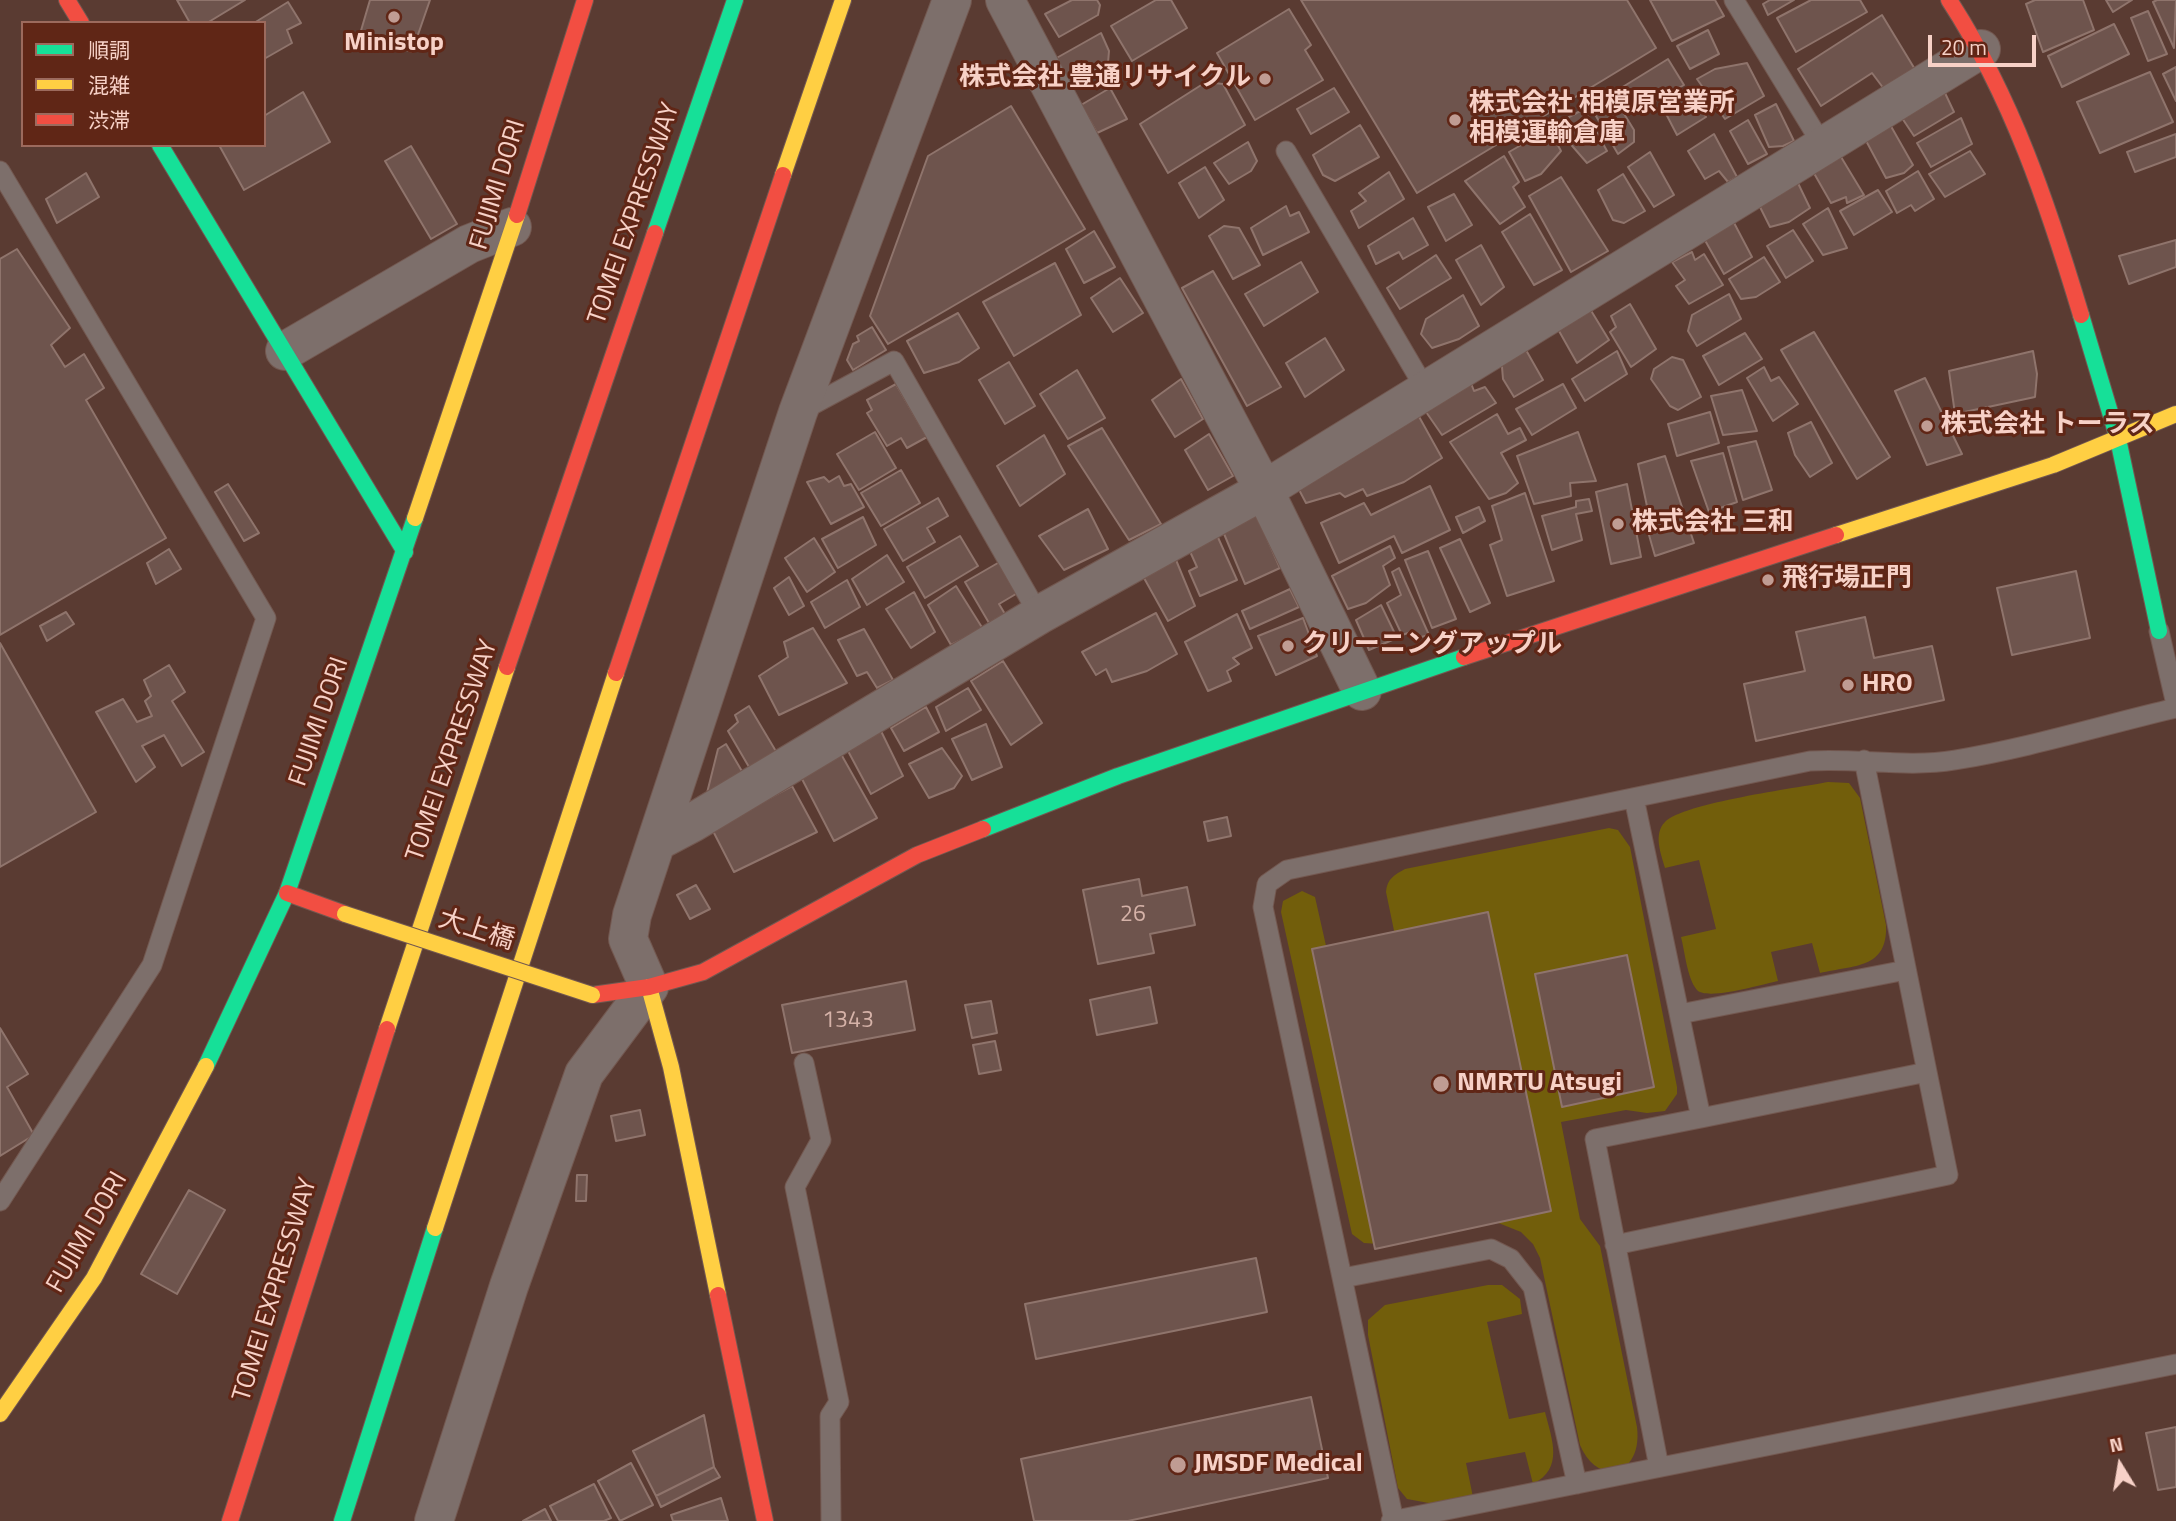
<!DOCTYPE html>
<html>
<head>
<meta charset="utf-8">
<style>
	body { margin:0 }
	#map { position:relative; width:2176px; height:1521px; overflow:hidden; background:#5a3b32; font-family:"Titillium Web","Noto Sans JP",sans-serif }
	canvas { display:block }
	.legend { position:absolute; left:21px; top:21px; width:245px; height:126px; box-sizing:border-box; background:#602616; border:2px solid #9c6a5d; margin:0; padding:9px 12px; list-style:none; font-size:21px; color:#f7d1c7 }
	.legend li { display:flex; align-items:center; gap:14px; height:35px }
	.legend b { width:35px; border:2px solid #9c6a5d }
	.north { position:absolute; left:2085px; top:1430px; width:70px; height:70px; -webkit-text-stroke:5px #602616; paint-order:stroke; rotate:349deg; font-size:19px; font-weight:700; line-height:28px; text-align:center; color:#f7d1c7 }
	.north::after { content:''; display:block; margin:auto; width:24px; height:32px; background:#f7d1c7; clip-path:polygon(50% 0,100% 100%,50% 72%,0 100%) }
	.scale { position:absolute; left:1928px; top:35px; width:108px; height:32px; box-sizing:border-box; border:4px solid #f7d1c7; border-top:0; padding-left:9px; font-size:21px; line-height:24px; white-space:nowrap; color:#f7d1c7; -webkit-text-stroke:5px #602616; paint-order:stroke }
</style>
</head>
<body>
<div id="map">
<canvas width="2176" height="1521"></canvas>
<ul class="legend">
<li><b style="height:9px;background:#16e098"></b>順調</li>
<li><b style="height:9px;background:#ffcf43"></b>混雑</li>
<li><b style="height:9px;background:#f24e42"></b>渋滞</li>
</ul>
<div class="north">N</div>
<div class="scale">20 m</div>
</div>
<script>
const ctx = document.querySelector('canvas').getContext('2d');
ctx.lineJoin = 'round';
function fillPath(path, color) { ctx.fillStyle = color; ctx.fill(path, 'evenodd'); }
function trace(path, color, width, dash) { ctx.strokeStyle = color; ctx.lineWidth = width; ctx.lineCap = dash ? 'butt' : 'round'; ctx.setLineDash(dash || []); ctx.stroke(path); }
function drawText(font, color, halo, rows, align = 'center') {
  ctx.font = font + ' "Titillium Web","Noto Sans JP",sans-serif'; ctx.lineWidth = 6; ctx.setLineDash([]); ctx.textBaseline = 'middle'; ctx.strokeStyle = halo; ctx.fillStyle = color; for (const [text, x, y, turn = 0] of rows) {
    ctx.save(); ctx.translate(x, y); ctx.rotate((+turn || 0) * Math.PI / 180); ctx.textAlign = isNaN(turn) ? turn : align; if (halo) ctx.strokeText(text, 0, 0); ctx.fillText(text, 0, 0); ctx.restore();
  }
}
fillPath(new Path2D(`
	M1828 782 1849 783 1860 798 1886 925C1888 969 1854 965 1820 973L1812 943 1771 952 1778 981C1763 984 1707 1001 1697 990 1687 978 1685 952 1681 937L1716 929 1699 860 1665 868C1661 854 1653 834 1665 822 1683 803 1797 788 1828 782Z
	M1609 828 1618 830 1630 847 1677 1087V1094L1665 1111 1647 1113 1626 1110 1561 1122 1580 1219 1600 1246 1637 1427C1643 1476 1598 1488 1580 1445L1540 1258 1533 1244 1521 1232 1496 1222 1379 1244 1364 1243 1352 1234 1281 912 1283 901 1302 891 1315 897 1329 959 1397 945 1386 892C1387 879 1394 875 1405 869Z
	M1488 1285H1502L1520 1299 1522 1314 1487 1322 1509 1419 1545 1412C1552 1440 1564 1468 1533 1484L1525 1452 1466 1463 1473 1497 1434 1504 1407 1499 1398 1488 1368 1335V1320L1385 1305Z`), '#725e0b');
const building = new Path2D(`
	M177 0H245L207 23H190Z
	M370 0H430L412 52 360 34Z
	M1072 0H1097L1100 5 1098 15 1059 37 1045 14Z
	M1156 0H1171L1187 28 1132 61 1111 26Z
	M1301 0H1627L1656 48 1417 193Z
	M1650 0H1715L1724 16 1672 41Z
	M1770 0H1794L1768 15 1763 4Z
	M1811 0H1860L1867 12 1796 52 1777 18Z
	M2035 0H2083L2094 30 2043 52 2026 4Z
	M2106 0H2132L2113 12Z
	M2157 0H2176L2174 48 2153 2Z
	M288 2 301 23 287 30 292 43 264 59V23H254Z
	M1289 9 1311 45 1305 50 1323 80 1255 120 1217 53Z
	M2148 11 2167 54 2148 61 2131 18Z
	M1882 15 1916 71 1884 89 1872 73 1821 106 1798 69Z
	M2114 24 2129 54 2062 87 2048 56Z
	M1708 30 1719 54 1690 69 1677 46Z
	M1101 33 1109 51 1108 63 1068 84 1053 60Z
	M1668 59 1684 85 1634 113 1621 88Z
	M1747 63 1764 96 1725 119 1697 79 1715 69Z
	M2176 67V101L2163 74Z
	M2150 72 2173 122 2100 153 2077 102Z
	M1206 82 1223 84 1245 125 1168 173 1140 124Z
	M1110 88 1127 119 1097 133 1081 105Z
	M1334 88 1349 112 1311 134 1297 109Z
	M1610 91 1634 130V142L1618 154 1589 104Z
	M303 92 330 142 244 190 219 145H264V116Z
	M1693 92 1706 117 1677 135 1663 108Z
	M1945 93 1954 112 1914 136 1902 118Z
	M1776 104 1794 141 1783 146 1769 147 1755 115Z
	M1011 106 1085 229 888 344 870 316 928 156Z
	M1584 109 1607 151 1587 163 1554 125Z
	M1961 118 1972 144 1931 167 1917 143Z
	M1748 120 1767 154 1748 164 1730 131Z
	M1888 121 1913 165 1904 173 1886 178 1864 137Z
	M1360 125 1379 157 1335 181 1323 175 1313 155Z
	M1549 129 1561 151 1541 174 1525 181 1509 152Z
	M1714 134 1737 177 1728 182 1719 171 1705 179 1688 151Z
	M2176 134V157L2135 172 2127 152Z
	M1248 142 1257 161 1251 171 1229 184 1214 163Z
	M411 146 457 224 431 239 385 161Z
	M1970 151 1985 174 1945 197 1929 174Z
	M1650 152 1674 195 1654 207 1628 167Z
	M1838 152 1864 195 1847 203 1846 197 1831 203 1811 168Z
	M1504 156 1519 182 1513 187 1525 207 1500 224 1465 181Z
	M1205 167 1224 200 1199 218 1179 183Z
	M1918 171 1934 199 1915 211 1911 205 1897 213 1886 191Z
	M1389 172 1404 199 1359 228 1351 211 1366 201 1359 193Z
	M86 173 99 197 57 223 46 199Z
	M1623 174 1645 211 1624 223 1613 220 1598 190Z
	M1561 177 1608 251 1571 272 1529 196Z
	M1796 179 1810 208 1789 222 1770 227 1758 203Z
	M1878 190 1892 212 1854 235 1840 211Z
	M1454 194 1472 225 1446 241 1428 207Z
	M1286 206 1290 216 1299 212 1309 232 1263 255 1251 228Z
	M1828 208 1847 248 1823 255 1803 224Z
	M1530 214 1562 270 1534 285 1502 232Z
	M1413 218 1428 245 1403 259 1399 252 1376 264 1368 246Z
	M1732 219 1752 257 1724 274 1702 235Z
	M1224 226 1239 228 1260 265 1233 279 1209 236Z
	M1793 230 1813 261 1786 278 1767 246Z
	M1094 231 1115 267 1084 283 1066 249Z
	M2176 240V267L2129 284 2119 256Z
	M1481 245 1504 287 1481 305 1456 260Z
	M17 249 70 328 51 345 65 367 84 354 104 388 86 400 166 538 0 635V259Z
	M1692 252 1695 260 1704 254 1723 285 1689 304 1676 286 1685 280 1672 262Z
	M1436 255 1451 278 1400 309 1387 288Z
	M1764 257 1780 282 1756 297 1741 299 1729 279Z
	M1301 262 1318 292 1264 326 1245 294Z
	M1055 263 1081 315 1014 356 983 302Z
	M1213 271 1281 387 1247 406 1182 288Z
	M1120 278 1143 313 1113 332 1091 298Z
	M1729 294 1741 319 1697 346 1688 331 1692 315Z
	M1463 295 1479 326 1459 339 1432 348 1421 334 1426 319Z
	M1587 304 1609 340 1577 363 1559 331Z
	M1630 304 1656 349 1631 367 1610 332 1616 327 1611 316Z
	M958 313 979 348 959 362 924 373 907 341Z
	M872 327 886 350 853 370 847 360 853 344 859 341 857 336Z
	M1814 332 1890 457 1857 479 1781 350Z
	M1745 333 1762 359 1719 385 1703 356Z
	M1325 338 1344 370 1305 397 1286 363Z
	M1522 343 1543 380 1514 397 1503 379 1501 355Z
	M1617 351 1627 374 1585 401 1572 379Z
	M2033 351 2037 374 2035 397 1955 414 1949 371Z
	M1672 357 1683 360 1701 397 1678 410 1670 406 1651 379 1654 369Z
	M1009 362 1035 406 1005 424 979 380Z
	M1764 367 1771 381 1779 377 1798 404 1773 421 1747 378Z
	M1077 370 1105 418 1068 439 1040 394Z
	M1469 378 1474 391 1485 387 1496 403 1442 435 1424 409Z
	M1925 378 1962 454 1927 465 1895 391Z
	M1181 379 1203 419 1175 437 1152 400Z
	M896 384 927 437 907 448 901 438 887 446 867 413 872 410 867 400Z
	M1563 384 1576 408 1532 435 1516 409Z
	M1742 390 1757 431 1723 435 1711 396Z
	M1710 412 1719 443 1677 456 1668 424Z
	M1417 413 1442 458 1404 482 1367 496 1363 489 1345 497 1340 493 1306 503 1296 484Z
	M1497 414 1508 434 1520 428 1526 440 1501 453 1518 483 1506 493 1489 499 1450 442Z
	M1811 422 1832 463 1810 477 1795 455 1788 433Z
	M1102 428 1161 524 1129 540 1068 446Z
	M875 432 896 468 859 490 837 454Z
	M1578 432 1596 481 1570 483 1571 496 1534 504 1517 456Z
	M1209 434 1233 476 1208 490 1185 450Z
	M1044 435 1065 474 1020 506 997 466Z
	M1756 441 1772 490 1743 500 1728 447Z
	M1723 453 1737 502 1709 512 1691 461Z
	M1665 456 1694 543 1655 556 1647 528 1651 525 1638 464Z
	M901 470 920 503 881 526 861 493Z
	M839 476 844 486 851 484 864 507 831 524 807 482 824 477 829 482Z
	M228 484 259 533 244 541 215 492Z
	M1627 484 1641 557 1611 564 1596 492Z
	M1430 486 1450 530 1402 553 1394 536 1339 563 1321 523 1364 503 1371 515Z
	M1525 493 1554 581 1507 596 1490 545 1502 540 1492 506Z
	M938 498 948 516 927 528 935 542 903 561 884 529Z
	M1589 499 1592 511 1576 514 1582 540 1552 550 1542 516 1576 507V501Z
	M1479 507 1485 521 1463 533 1456 517Z
	M1088 509 1108 549 1064 570 1039 536Z
	M1256 513 1280 568 1245 584 1222 529Z
	M863 517 876 545 838 568 822 539Z
	M1216 533 1237 580 1200 596 1189 571 1197 567 1188 547Z
	M960 536 978 566 925 598 907 567Z
	M814 538 835 572 807 592 785 558Z
	M1460 539 1490 603 1470 612 1440 548Z
	M1390 546 1395 558 1383 566 1390 585 1366 603 1348 609 1332 576Z
	M169 549 181 569 156 584 147 563Z
	M1428 551 1456 619 1432 628 1405 560Z
	M887 555 904 582 867 605 852 579Z
	M1003 560 1021 591 999 604 1005 614 989 623 965 582Z
	M1176 560 1195 606 1168 621 1144 578Z
	M1399 568 1429 635 1417 638 1414 631 1402 635 1387 603 1401 595 1392 572Z
	M2076 571 2090 638 2012 655 1997 588Z
	M789 577 804 606 789 615 774 588Z
	M847 580 860 607 825 628 811 602Z
	M956 586 983 629 951 645 928 605Z
	M1290 589 1299 607 1250 629 1242 611Z
	M914 592 935 632 911 648 886 609Z
	M1381 605 1397 638 1369 650 1356 620Z
	M66 612 74 624 47 641 40 626Z
	M1156 613 1177 654 1147 671 1112 682 1106 669 1096 675 1082 652Z
	M1237 614 1252 648 1233 658 1239 664 1227 671 1231 681 1208 691 1185 642Z
	M1865 617 1874 658 1932 646 1944 700 1756 741 1744 684 1805 671 1796 632Z
	M1303 618 1317 656 1276 675 1258 636Z
	M813 628 847 683 779 715 759 676 788 657 784 642Z
	M864 629 893 680 877 688 867 672 857 676 838 640Z
	M0 643 96 812 0 867Z
	M1003 661 1042 723 1011 745 971 681Z
	M169 665 185 692 172 701 204 752 182 766 164 735 142 746 155 767 136 782 96 712 123 699 137 722 152 716 145 701 151 696 144 680Z
	M968 688 981 710 946 731 936 707Z
	M749 706 777 753 749 767 728 731 738 722 735 715Z
	M926 707 939 732 904 751 891 728Z
	M986 724 1002 767 972 780 952 739Z
	M880 729 903 776 871 794 848 751Z
	M726 744 743 773 707 793 718 749Z
	M942 748 962 776 954 788 929 798 909 764Z
	M841 754 877 818 834 841 801 777Z
	M792 786 817 832 734 872 712 829Z
	M1227 817 1231 836 1208 841 1204 822Z
	M1139 879 1142 896 1187 887 1195 925 1150 934 1154 953 1098 964 1083 890Z
	M696 885 710 909 690 919 677 895Z
	M1488 912 1551 1211 1375 1249 1312 949Z
	M1627 955 1654 1087 1562 1107 1535 974Z
	M906 981 915 1030 792 1053 782 1005Z
	M1150 987 1157 1023 1097 1035 1090 1000Z
	M991 1001 997 1033 972 1038 965 1005Z
	M0 1028 28 1074 7 1087 34 1135 0 1156Z
	M995 1041 1001 1070 979 1074 973 1045Z
	M640 1110 645 1135 616 1141 611 1116Z
	M577 1175H587L586 1201H576Z
	M189 1190 225 1210 177 1294 141 1274Z
	M1256 1258 1267 1312 1036 1359 1025 1304Z
	M1311 1397 1328 1478 1128 1521H1034L1021 1459Z
	M704 1415 714 1467 656 1496 633 1451Z
	M2176 1427V1487L2158 1490 2146 1433Z
	M631 1463 653 1505 620 1521 598 1481Z
	M714 1467 720 1477 661 1507 656 1496Z
	M594 1484 611 1518 604 1521H558L550 1506Z
	M721 1498 728 1521H673L671 1515Z
	M545 1509 551 1521H523Z`);
fillPath(building, '#6e544d');
trace(building, '#8f746c', 2);
const lane = new Path2D(`
	M1734 0 1823 146
	M1286 151 1426 390
	M0 171 266 618 152 965 0 1201
	M803 410 894 361 1039 615
	M2159 631 2176 704
	M1864 760 1927 1072
	M1634 798 1701 1118 1595 1139 1659 1467
	M1680 1014 1906 970
	M804 1063 821 1140 795 1187 839 1402 830 1416 831 1521
	M1615 1245 1948 1175 1927 1072 1701 1118
	M1343 1278 1491 1249 1511 1259 1533 1287 1577 1484
	M1391 1521 2176 1364
	M1394 1521 1263 907 1267 884 1287 870 1810 761C1859 758 1907 768 1955 760 2029 748 2103 725 2176 708`);
const street = new Path2D(`
	M1005 0 1264 490 1362 691
	M285 351 469 244 512 227
	M656 842 692 823 1039 615 1264 490 1981 49
	M434 1521 509 1286 584 1074 649 987 628 939 632 915 798 412 952 0`);
const fast = new Path2D(`
	M160 145 405 552
	M655 233 735 0
	M2081 315 2118 439 2159 631
	M983 829 1118 776 1464 657
	M206 1066 287 893 415 518
	M342 1521 435 1228`);
const slow = new Path2D(`
	M783 175 843 0
	M415 518 517 215
	M1836 535 2053 465 2176 414
	M649 987 671 1067 718 1295
	M387 1029 507 667
	M435 1228 616 673
	M0 1414 94 1278 206 1066`);
const jam = new Path2D(`
	M67 0 81 23
	M1949 0C2012 97 2048 205 2081 315
	M517 215 585 0
	M1464 657 1836 535
	M507 667 655 233
	M616 673 783 175
	M287 893 345 914
	M592 995 649 987 703 972 917 855 983 829
	M718 1295 765 1521
	M230 1521 387 1029`);
trace(lane, '#735850', 21);
trace(street, '#735850', 40);
trace(fast, '#735850', 18);
trace(slow, '#735850', 18);
trace(jam, '#735850', 18);
trace(lane, '#7d6f6b', 19);
trace(street, '#7d6f6b', 38);
trace(fast, '#16e098', 16);
trace(slow, '#ffcf43', 16);
trace(jam, '#f24e42', 16);
const slowBridge = new Path2D(`
	M345 914 592 995`);
trace(slowBridge, '#735850', 18, []);
trace(slowBridge, '#ffcf43', 16);
for (const [x, y, r, color] of [
	[394,17,7,"#c09c93"],
	[1265,79,7,"#c09c93"],
	[1455,120,7,"#c09c93"],
	[1927,426,7,"#c09c93"],
	[1618,524,7,"#c09c93"],
	[1768,580,7,"#c09c93"],
	[1288,646,7,"#c09c93"],
	[1848,685,7,"#c09c93"],
	[1441,1084,9,"#c09c93"],
	[1178,1465,9,"#c09c93"]
]) { const dot = new Path2D(); dot.arc(x, y, r, 0, 2 * Math.PI); ctx.fillStyle = color; ctx.fill(dot); trace(dot, '#602616', 2.5); }
drawText('23px', '#d5b2a8', null, [
	["26",1133,915],
	["1343",848,1021]
]);
drawText('bold 26px', '#f7d1c7', '#602616', [
	["Ministop",394,44,"center"],
	["株式会社 豊通リサイクル",1251,79,"right"],
	["株式会社 相模原営業所",1469,105],
	["相模運輸倉庫",1469,135],
	["株式会社 トーラス",1941,426],
	["株式会社 三和",1632,524],
	["飛行場正門",1782,580],
	["クリーニングアップル",1302,646],
	["HRO",1862,685],
	["NMRTU Atsugi",1457,1084],
	["JMSDF Medical",1194,1465]
], 'left');
drawText('26px', '#f7d1c7', '#602616', [
	["FUJIMI DORI",499,185,-73],
	["TOMEI EXPRESSWAY",635,214,-71],
	["FUJIMI DORI",320,722,-71],
	["TOMEI EXPRESSWAY",453,751,-71],
	["大上橋",476,931,18],
	["FUJIMI DORI",88,1233,-60],
	["TOMEI EXPRESSWAY",276,1290,-73]
]);
</script>
</body>
</html>
